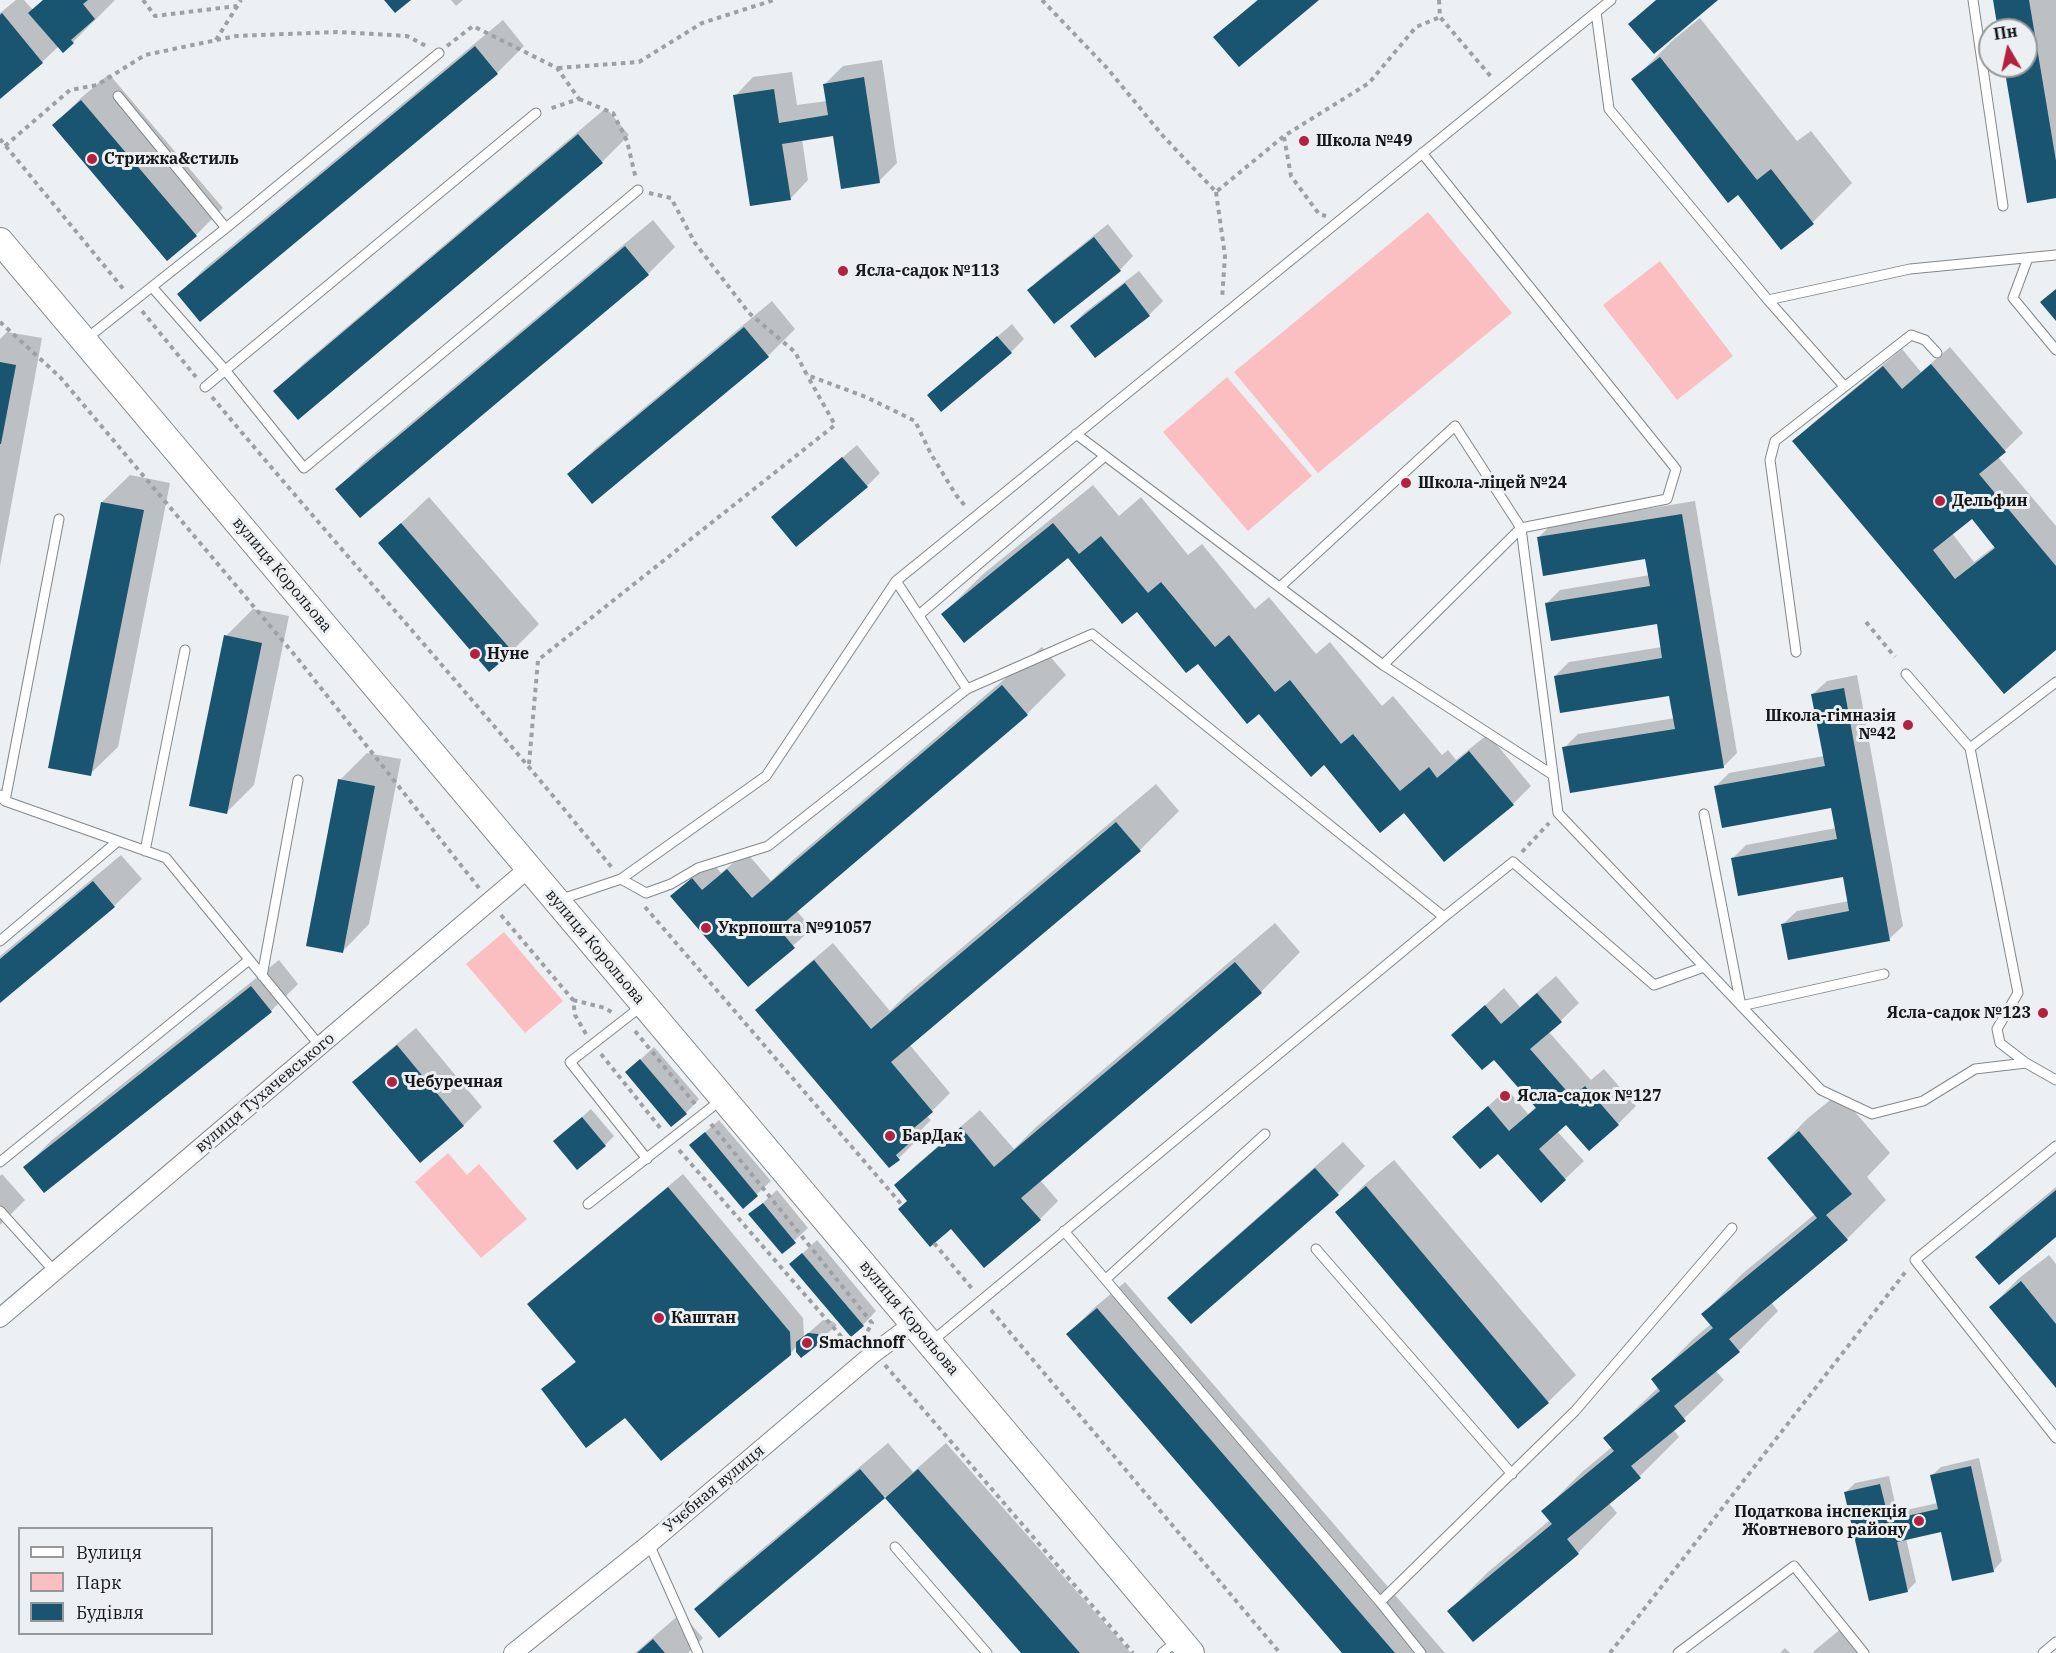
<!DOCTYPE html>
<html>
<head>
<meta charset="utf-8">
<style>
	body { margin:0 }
	#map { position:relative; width:2056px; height:1653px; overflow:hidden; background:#ecf0f3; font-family:"IBM Plex Serif",serif }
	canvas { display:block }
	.legend { position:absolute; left:18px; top:1527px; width:195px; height:108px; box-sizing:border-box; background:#ecf0f3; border:2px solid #96999b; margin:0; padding:8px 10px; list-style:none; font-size:18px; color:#161718 }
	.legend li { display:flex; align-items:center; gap:12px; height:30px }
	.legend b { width:30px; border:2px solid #96999b }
	.north { position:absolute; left:1978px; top:18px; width:60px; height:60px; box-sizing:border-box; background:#ecf0f3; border:2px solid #96999b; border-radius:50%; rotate:351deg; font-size:16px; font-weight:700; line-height:24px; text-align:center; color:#161718 }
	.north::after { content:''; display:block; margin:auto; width:21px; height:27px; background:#b4213e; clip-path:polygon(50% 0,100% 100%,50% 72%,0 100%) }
</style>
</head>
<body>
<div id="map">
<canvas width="2056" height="1653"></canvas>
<ul class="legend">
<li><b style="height:8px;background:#fff"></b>Вулиця</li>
<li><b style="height:16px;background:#fcbfc1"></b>Парк</li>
<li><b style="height:16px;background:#195470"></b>Будівля</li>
</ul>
<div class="north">Пн</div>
</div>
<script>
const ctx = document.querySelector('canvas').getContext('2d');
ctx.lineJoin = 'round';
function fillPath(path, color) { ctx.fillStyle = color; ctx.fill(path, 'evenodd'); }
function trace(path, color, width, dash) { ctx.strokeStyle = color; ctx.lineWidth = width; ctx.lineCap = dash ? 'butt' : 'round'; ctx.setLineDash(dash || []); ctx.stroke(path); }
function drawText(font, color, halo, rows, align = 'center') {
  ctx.font = font + ' "IBM Plex Serif",serif'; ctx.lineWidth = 6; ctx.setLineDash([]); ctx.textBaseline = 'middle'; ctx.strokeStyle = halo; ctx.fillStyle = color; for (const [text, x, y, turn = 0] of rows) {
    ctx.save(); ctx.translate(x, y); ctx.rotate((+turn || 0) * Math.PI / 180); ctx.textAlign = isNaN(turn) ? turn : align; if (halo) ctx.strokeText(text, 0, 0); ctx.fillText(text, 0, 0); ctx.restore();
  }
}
fillPath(new Path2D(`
	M1428 212 1512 313 1318 473 1234 372Z
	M1660 261 1733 356 1677 400 1603 305Z
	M1227 377 1312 476 1248 531 1163 432Z
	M504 932 563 1001 525 1033 466 964Z
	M448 1153 467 1175 479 1164 527 1219 481 1258 415 1182Z`), '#fcbfc1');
fillPath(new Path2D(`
	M16 0H24L33 10 43 0H115L73 42 59 46 42 62 0 97V13Z
	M451 0H463L456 6Z
	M1257 0H1317L1215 37Z
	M1995 0H2056V196L2006 66H2026V30H2000Z
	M1700 18 1797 141 1811 131 1852 183 1813 222 1781 248 1738 193 1633 80 1673 40Z
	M503 20 524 46 497 73 201 320 179 294 206 267Z
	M882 60 897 163 879 181 834 135 802 139 808 180 790 199 735 96 753 77 792 72 797 105 827 101 825 84 843 66Z
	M109 74 223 208 196 235 54 125 81 98Z
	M606 108 629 135 602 162 275 391 303 364Z
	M653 220 675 247 648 274 360 516 337 489 364 462Z
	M1108 224 1133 256 1120 270 1029 290 1042 277Z
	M1139 271 1163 301 1149 315 1095 356 1072 326 1085 312Z
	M772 301 795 329 768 356 569 474 597 447Z
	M1012 324 1024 339 1011 352 929 395Z
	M7 332 42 338 0 566V339Z
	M1950 347 2023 433 1998 457 2056 526V648L2004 692 1794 441 1813 423 1902 349 1921 372ZM1972 517 1995 546 1974 562 1952 533Z
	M857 445 880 473 867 486 773 517Z
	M130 475 170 483 118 747 90 774 102 502Z
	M1093 485 1119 516 1141 497 1188 555 1202 544 1255 609 1269 597 1316 654 1330 642 1382 706 1393 696 1442 755 1448 750 1456 760 1488 734 1531 786 1513 804 1409 807 1325 763 1069 556 943 614 982 575Z
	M429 497 539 624 512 651 380 543Z
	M1695 501 1737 753 1723 767 1564 748 1578 734 1675 718 1671 694 1555 676 1569 662 1662 647 1658 622 1546 604 1560 590 1650 575 1647 557 1538 538 1552 524Z
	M253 609 289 616 254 785 227 812 226 636Z
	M1042 647 1066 675 1027 714 797 911 812 929 748 985 672 896 711 861 721 873 746 852 771 881 794 859Z
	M1857 675 1903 926 1889 939 1783 924 1797 911 1849 901 1844 876 1732 859 1746 845 1836 828 1832 806 1715 787 1729 773 1824 756 1813 694 1827 681Z
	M367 753 401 759 369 924 342 952 340 780Z
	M1156 784 1179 811 1140 850 909 1044 950 1093 927 1116 931 1120 914 1137 917 1140 899 1158 757 1010 775 992 833 943 890 1011 907 994Z
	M121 855 142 879 114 906 0 1001V956Z
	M1275 923 1300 952 1261 992 1040 1180 1058 1201 1040 1219 951 1227 896 1185 914 1167 980 1110 1014 1149 1036 1127Z
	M279 960 298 984 271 1011 44 1191 25 1167 52 1140Z
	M1556 976 1579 1003 1549 1032 1591 1080 1604 1069 1636 1106 1618 1124 1566 1123 1557 1131 1584 1161 1565 1179 1499 1152 1454 1137 1507 1089 1528 1114 1536 1107 1494 1058 1453 1035 1504 988 1520 1007Z
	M416 1028 482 1107 464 1125 420 1161 354 1082 373 1064Z
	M654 1047 699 1099 686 1113 627 1072Z
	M1839 1093 1890 1153 1867 1177 1886 1200 1847 1239 1771 1302 1778 1311 1739 1351 1715 1370 1724 1380 1673 1429 1679 1437 1640 1476 1608 1502 1617 1513 1578 1553 1473 1640 1449 1611 1488 1572 1550 1520 1543 1511 1582 1472 1612 1447 1605 1438 1659 1387 1653 1380 1692 1340 1711 1324 1703 1314 1742 1274 1815 1214 1769 1158 1808 1118Z
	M591 1109 614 1136 605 1145 555 1141Z
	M719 1120 771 1181 743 1207 691 1145Z
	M1343 1142 1365 1166 1338 1193 1191 1322 1169 1298 1197 1271Z
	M1394 1160 1576 1375 1548 1402 1518 1427 1337 1213 1364 1185Z
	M2 1174 25 1200 0 1225V1176Z
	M683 1174 803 1318 804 1337 823 1320 832 1321 837 1325 802 1356 797 1346 790 1354 625 1416 543 1390 577 1360 529 1304 542 1291Z
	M2056 1187V1235L1977 1258 2004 1230Z
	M777 1190 808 1228 782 1252 750 1215Z
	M817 1240 876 1311 863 1325 791 1264Z
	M2049 1255 2056 1264V1386L1991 1307 2018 1279Z
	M1125 1282 1445 1653H1344L1068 1334 1095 1307Z
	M888 1443 913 1472 946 1443 1131 1653H1023L885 1496 719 1636 696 1609 723 1582Z
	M1979 1458 2002 1561 1994 1570 1953 1580 1942 1530 1906 1538 1916 1582 1907 1591 1846 1492 1855 1483 1889 1476 1897 1512 1938 1503 1932 1475 1941 1467Z
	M681 1613 703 1638 688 1653H635Z
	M1842 1628 1863 1653H1813L1814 1651Z
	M1785 1648 1790 1653H1780Z`), '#0003');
fillPath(new Path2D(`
	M43 0H88L83 4 95 19 71 40 74 43 63 53 28 13Z
	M384 0H411L395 13Z
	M1258 0H1319L1239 67 1213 37Z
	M1656 0H1718L1654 54 1628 24Z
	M1993 0H2029L2056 161V198L2027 203 2004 66H2026V30H1998Z
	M2 13 43 63 0 99V15Z
	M475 46 498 74 200 322 177 294Z
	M1660 57 1757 180 1771 169 1814 224 1781 250 1738 195 1728 203 1631 79Z
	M864 77 880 183 841 189 833 136 782 144 791 200 750 206 733 95 774 89 779 123 828 115 823 84Z
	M81 100 197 236 167 261 52 125Z
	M578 134 603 163 298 420 273 391Z
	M1094 237 1121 271 1054 324 1027 290Z
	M625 246 649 275 360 518 335 489Z
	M1125 283 1150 316 1095 358 1070 326Z
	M2056 289V321L2040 302Z
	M744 327 769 357 592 504 567 474Z
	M997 336 1012 353 941 412 927 395Z
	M0 362 16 365 1 444H0Z
	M1931 364 2006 452 1979 474 2056 566V650L2004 694 1792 441 1883 366 1902 389ZM1972 519 1995 548 1955 579 1933 550Z
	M842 457 868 487 796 547 771 517Z
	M101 502 144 510 91 776 48 768Z
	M1682 514 1724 768 1570 793 1562 747 1675 729 1669 696 1560 713 1554 676 1662 658 1657 624 1551 641 1545 603 1650 586 1645 559 1543 576 1537 537Z
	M401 523 513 652 489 672 378 543Z
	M1053 523 1079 554 1101 536 1148 593 1161 582 1215 647 1229 635 1275 692 1290 680 1341 744 1353 734 1400 791 1429 767 1437 778 1469 751 1514 805 1444 862 1404 813 1380 833 1324 765 1311 777 1259 714 1247 724 1198 664 1186 673 1137 612 1122 624 1068 558 964 643 941 614Z
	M224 635 262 643 227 814 189 806Z
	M1002 685 1028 715 778 928 795 948 748 987 670 896 692 878 702 890 727 869 752 898Z
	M1844 688 1890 941 1788 960 1781 924 1849 911 1843 877 1738 896 1731 858 1837 839 1831 808 1722 828 1714 786 1825 766 1811 694Z
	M338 779 375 786 343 953 306 946Z
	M1116 822 1141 851 891 1062 933 1112 908 1133 914 1139 896 1155 900 1160 889 1168 755 1010 814 960 871 1029Z
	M93 881 115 907 0 1003V959Z
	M1235 962 1262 993 1021 1198 1041 1220 984 1268 951 1229 930 1247 898 1209 907 1201 894 1185 961 1127 994 1167Z
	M251 986 272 1012 44 1193 23 1167Z
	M1537 993 1562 1022 1530 1049 1572 1097 1585 1086 1619 1125 1589 1151 1566 1125 1539 1149 1566 1180 1541 1203 1498 1154 1480 1169 1452 1137 1488 1106 1509 1131 1536 1108 1494 1060 1482 1070 1451 1035 1485 1005 1501 1024Z
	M397 1045 464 1126 420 1163 352 1082Z
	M640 1059 687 1114 671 1127 625 1072Z
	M582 1117 606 1146 577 1170 553 1141Z
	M1799 1131 1852 1194 1826 1215 1848 1240 1729 1339 1740 1352 1674 1406 1686 1421 1631 1466 1641 1478 1567 1539 1579 1554 1473 1642 1447 1611 1552 1524 1541 1511 1614 1451 1603 1438 1660 1391 1651 1379 1713 1328 1701 1314 1817 1218 1767 1158Z
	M705 1132 758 1196 743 1209 689 1145Z
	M1315 1168 1339 1195 1191 1324 1167 1298Z
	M1366 1186 1549 1403 1518 1429 1335 1212Z
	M668 1187 790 1332 791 1355 661 1461 625 1418 586 1448 541 1389 576 1362 527 1304Z
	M2056 1190V1237L1999 1285 1975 1257Z
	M763 1203 796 1243 782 1254 748 1214Z
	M802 1253 864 1326 851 1337 789 1264Z
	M2021 1281 2056 1324V1388L1989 1307Z
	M1097 1308 1395 1653H1342L1066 1334Z
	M808 1333 818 1334 824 1340 801 1358 796 1352V1342Z
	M1971 1466 1994 1572 1952 1581 1941 1532 1897 1542 1908 1592 1869 1601 1844 1492 1880 1484 1889 1520 1938 1509 1930 1475Z
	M860 1469 885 1498 719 1638 694 1609Z
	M918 1469 1080 1653H1021L885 1498Z
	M653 1639 665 1653H637Z`), '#195470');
const lane = new Path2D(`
	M1973 0 2003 206
	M1596 12 1609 109 1768 300 1844 386
	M118 96 226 228 439 53
	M1422 153 1676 469 1667 499 1521 528 1558 813 1821 1090 1872 1114 1923 1101 1975 1069 2026 1063 2056 1080
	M2028 258 2013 298 2056 350
	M152 287 225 370 304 468 638 190
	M1768 300 1910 269 2056 255
	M86 339 226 228
	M205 387 536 113
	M1076 434 1383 665 1521 528 1455 426 1280 587
	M896 581 967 689
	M919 615 1105 456
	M1796 652 1770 460 1775 441 1911 335 1925 340 1937 353
	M1383 665 1553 775
	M1906 674 1970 748 2018 993 1997 1029 2000 1043 2026 1063
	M1970 748 2056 682
	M0 795 5 801 166 858 320 1046
	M5 801 59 519
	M1704 814 1741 1006 1884 974
	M145 851 185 650
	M621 879 646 893 671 884 698 868 768 846 967 689 1092 634 1444 917 931 1342
	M559 900 621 879 766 776 896 581 1611 0
	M1444 917 1513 862 1654 985 1704 967
	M0 941 118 841
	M262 976 298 780
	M643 1005 570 1062 647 1159
	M2056 1146 1915 1260 2056 1438
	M0 1162 249 960
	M588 1204 721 1100
	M0 1211 55 1272
	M1064 1231 1380 1602 1421 1653
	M1316 1249 1512 1474
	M1106 1279 1265 1134
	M649 1544 698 1653
	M895 1547 987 1653
	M1380 1602 1575 1411 1732 1228
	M1162 1653 1177 1641
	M1678 1653 1794 1566 1864 1653
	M2043 1653 2056 1642`);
const street = new Path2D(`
	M0 1318 529 868
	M513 1653 649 1544 874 1353 913 1324`);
const secondary = new Path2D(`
	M0 241 1191 1653`);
trace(lane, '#838789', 11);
trace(street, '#838789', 20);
trace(secondary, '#838789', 28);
trace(new Path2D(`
	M143 0 155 16 237 6
	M1042 0 1107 68 1163 136 1216 192 1284 136 1369 83 1416 27 1440 17
	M1439 0 1440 17 1493 79
	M216 40 241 0
	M447 46 473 26 557 68 579 99 549 109
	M558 68 639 62 702 23 774 0
	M579 99 613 113 627 141 636 179
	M1284 137 1291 176 1319 214 1326 216
	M0 139 125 291
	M5 146 70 90 97 85 145 55 236 36 337 32 407 36 426 46
	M1216 192 1225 256 1222 299
	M649 193 671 198 695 243 749 313 795 352 807 375 866 397 915 421 931 454 956 495 966 507
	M142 311 196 377
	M0 322 60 377 298 659 479 888
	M212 397C344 555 483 708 613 869
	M1866 622 1895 657
	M529 764 538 660 835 425 807 375
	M1522 852 1549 823
	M645 907 902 1205
	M501 915 573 1000 575 1015 586 1034
	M573 1000 605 1008 613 1013
	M635 1031 695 1104
	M601 1054 662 1130
	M711 1124 872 1323 865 1336
	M679 1150 846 1342 859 1340
	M934 1243 974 1291
	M991 1310 1280 1653
	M885 1365 1133 1653
	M1610 1653 1907 1270`), '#9ea1a3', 4, [4.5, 4.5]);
trace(lane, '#fff', 9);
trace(street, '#fff', 18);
trace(secondary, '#fff', 26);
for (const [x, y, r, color] of [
	[1304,141,6,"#b4213e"],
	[92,159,6,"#b4213e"],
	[843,271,6,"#b4213e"],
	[1406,483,6,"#b4213e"],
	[1940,501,6,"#b4213e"],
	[475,654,6,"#b4213e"],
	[1908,725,6,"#b4213e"],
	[706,928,6,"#b4213e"],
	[2043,1013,6,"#b4213e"],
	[392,1082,6,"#b4213e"],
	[1505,1096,6,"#b4213e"],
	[890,1136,6,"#b4213e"],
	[659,1318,6,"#b4213e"],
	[807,1343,6,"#b4213e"],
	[1919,1521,6,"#b4213e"]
]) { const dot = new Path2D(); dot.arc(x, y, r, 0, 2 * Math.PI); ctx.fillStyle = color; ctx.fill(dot); trace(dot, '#ecf0f3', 2); }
drawText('bold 16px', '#161718', '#ecf0f3', [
	["Школа №49",1316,141],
	["Стрижка&стиль",104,159],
	["Ясла-садок №113",855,271],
	["Школа-ліцей №24",1418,483],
	["Дельфин",1952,501],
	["Нуне",487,654],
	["Школа-гімназія",1896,716,"right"],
	["№42",1896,734,"right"],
	["Укрпошта №91057",718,928],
	["Ясла-садок №123",2031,1013,"right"],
	["Чебуречная",404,1082],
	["Ясла-садок №127",1517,1096],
	["БарДак",902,1136],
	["Каштан",671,1318],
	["Smachnoff",819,1343],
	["Податкова інспекція",1907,1512,"right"],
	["Жовтневого району",1907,1530,"right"]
], 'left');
drawText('16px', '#161718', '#ecf0f3', [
	["вулиця Корольова",282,575,50],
	["вулиця Корольова",595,947,50],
	["вулиця Тухачевського",265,1093,-40],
	["вулиця Корольова",909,1318,50],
	["Учєбная вулиця",714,1489,-40]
]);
</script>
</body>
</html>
